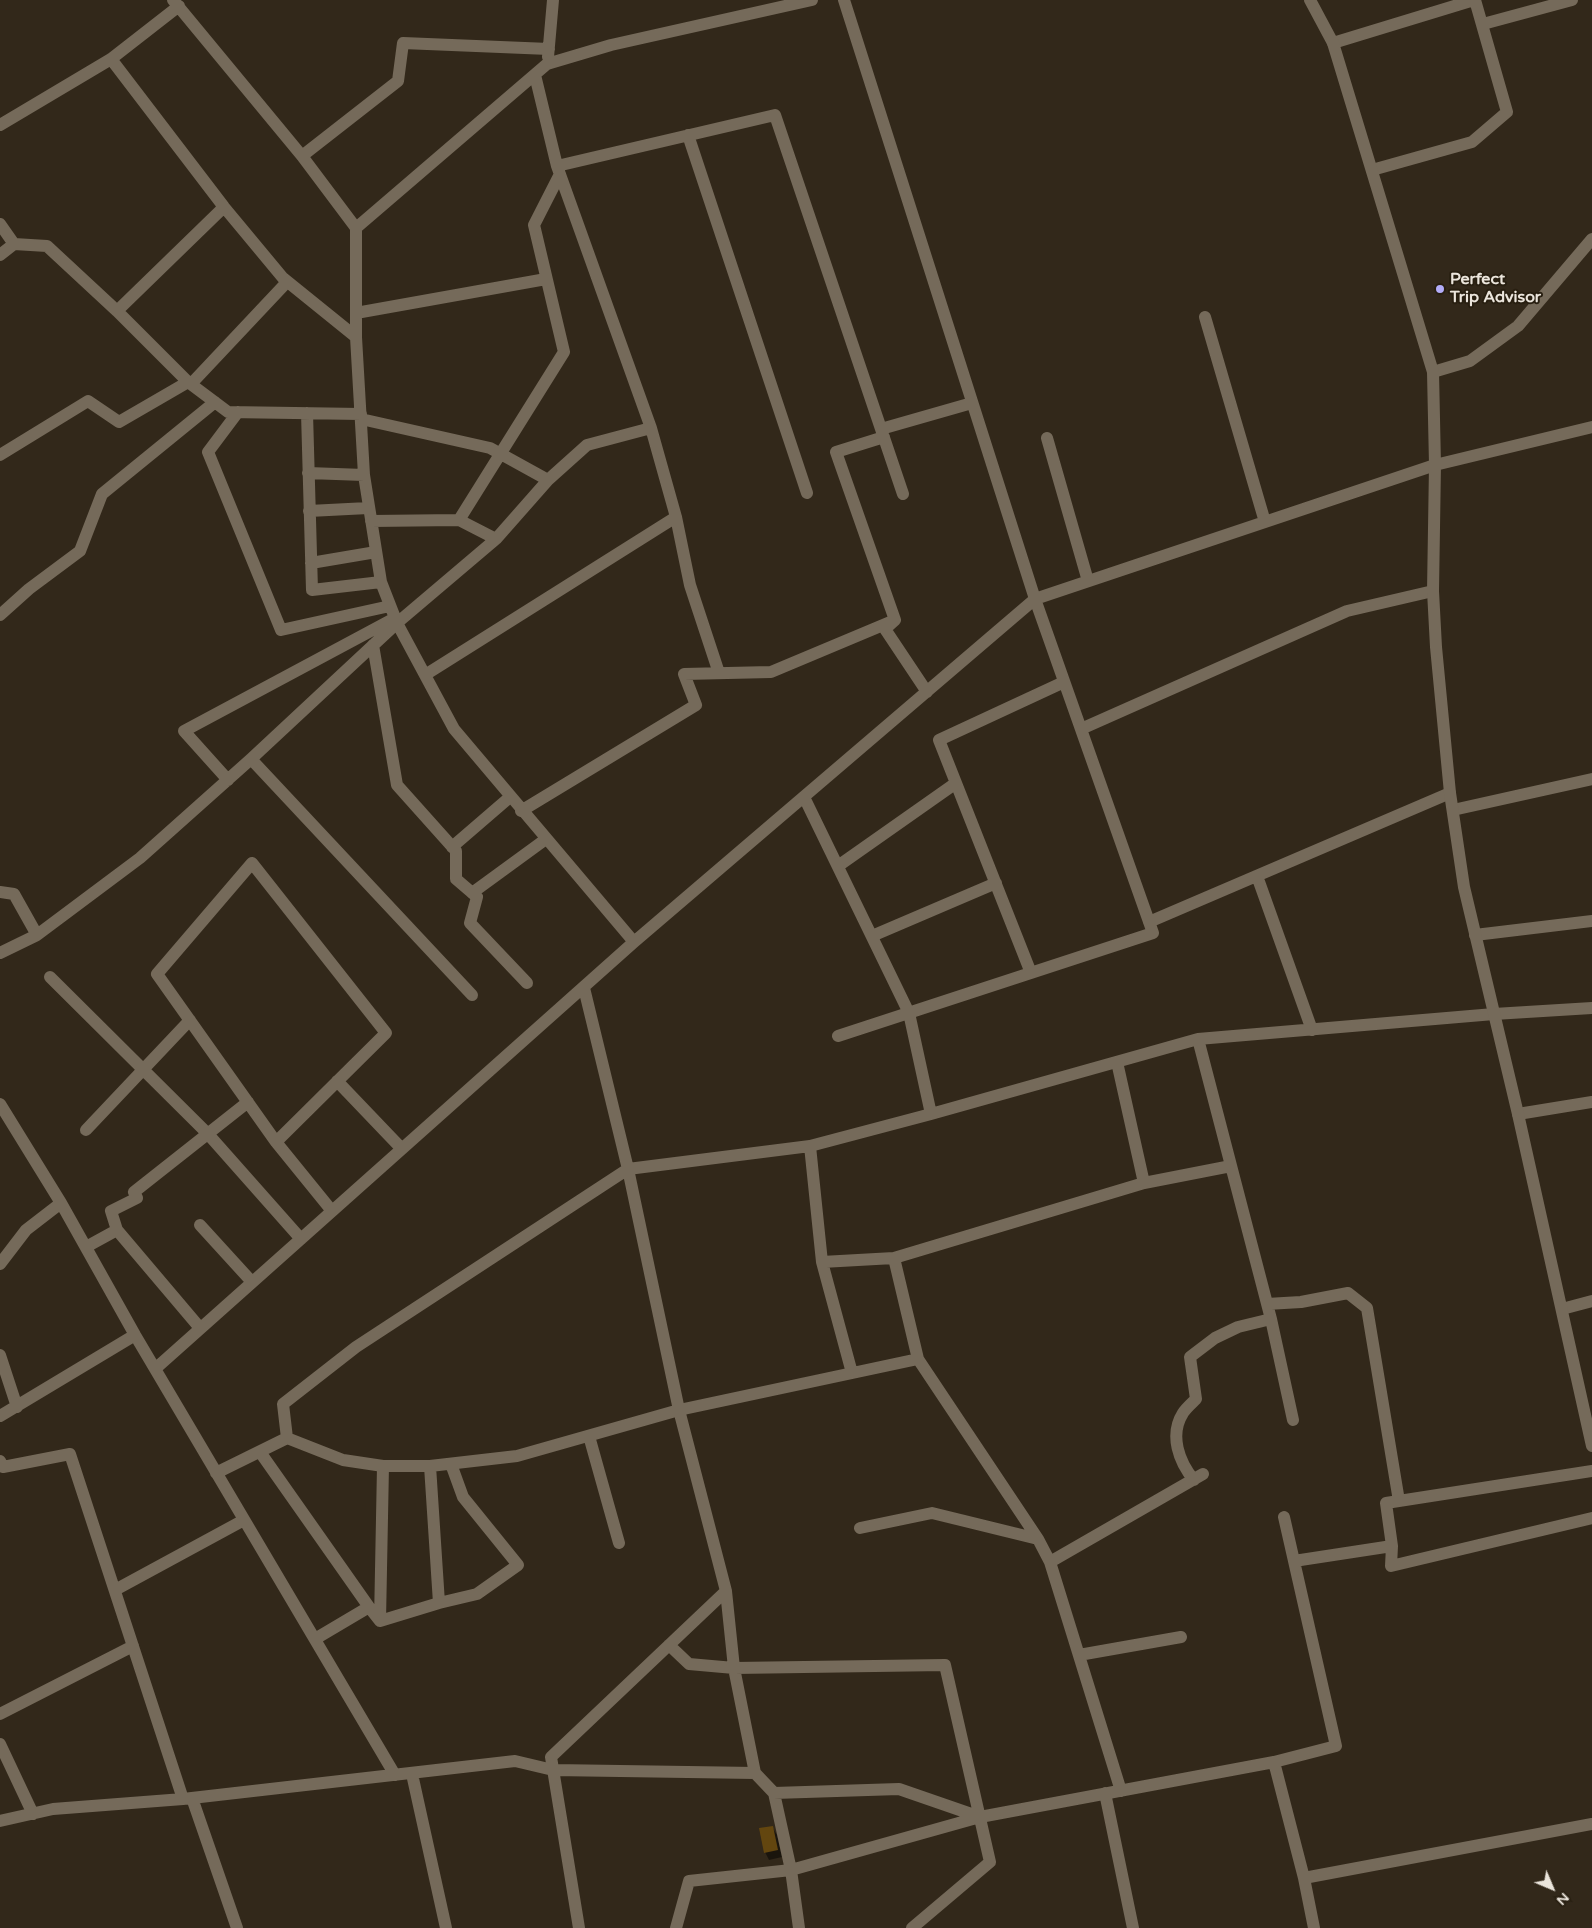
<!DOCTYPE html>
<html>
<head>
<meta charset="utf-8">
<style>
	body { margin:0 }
	#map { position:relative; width:1592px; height:1928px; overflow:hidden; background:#32281a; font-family:"Varela Round",sans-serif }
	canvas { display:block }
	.north { position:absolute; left:1527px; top:1863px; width:50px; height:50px; -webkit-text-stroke:4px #281f11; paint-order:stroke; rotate:135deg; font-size:14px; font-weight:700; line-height:20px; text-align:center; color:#ebe5dc }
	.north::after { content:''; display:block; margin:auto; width:18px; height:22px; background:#ebe5dc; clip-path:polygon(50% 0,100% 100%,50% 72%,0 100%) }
</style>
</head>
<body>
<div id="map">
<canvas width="1592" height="1928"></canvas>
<div class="north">N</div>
</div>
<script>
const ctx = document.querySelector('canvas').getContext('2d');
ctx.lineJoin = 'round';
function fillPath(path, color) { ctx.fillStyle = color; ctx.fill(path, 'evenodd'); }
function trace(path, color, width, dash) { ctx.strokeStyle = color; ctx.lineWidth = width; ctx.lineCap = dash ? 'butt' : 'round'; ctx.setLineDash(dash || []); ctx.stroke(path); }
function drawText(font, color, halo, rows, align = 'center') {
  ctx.font = font + ' "Varela Round",sans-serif'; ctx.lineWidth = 4; ctx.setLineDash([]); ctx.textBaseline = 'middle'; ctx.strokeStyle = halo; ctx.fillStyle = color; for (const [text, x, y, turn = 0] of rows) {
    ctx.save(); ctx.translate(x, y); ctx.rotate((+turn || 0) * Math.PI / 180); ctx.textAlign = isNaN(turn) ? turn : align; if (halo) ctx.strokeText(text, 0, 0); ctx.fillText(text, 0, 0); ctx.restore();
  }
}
fillPath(new Path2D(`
	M772 1827 777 1835 782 1857 769 1860 765 1852Z`), '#0007');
fillPath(new Path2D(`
	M773 1826 778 1850 764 1853 759 1828Z`), '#63460f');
trace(new Path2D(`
	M173 0 302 156 356 228V337L364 475 381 582 397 623 454 729 634 942
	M1483 24 1572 0
	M1333 43 1474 0
	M548 57 553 0
	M111 59 224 207 283 278 356 337
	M535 75 557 166 651 428 676 517 690 585 719 673
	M0 125 111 59 179 6
	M688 135 807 493
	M302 156 398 81 403 43 549 49
	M557 166 775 115 903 494
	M1372 170 1472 142 1507 112 1475 0
	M0 224 14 244
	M356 228 547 64 611 45 812 0
	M0 255 14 244 47 246 117 311 188 382 228 412 361 414
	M117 311 224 207
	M356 313 546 279
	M1205 317 1265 522
	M1433 372 1470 361 1518 326 1592 239
	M191 384 287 282
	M238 412 208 452 281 630 390 606
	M307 413 312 590 381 582
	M361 419 490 448 548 480
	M881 429 972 403
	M884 437 836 452 895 620 885 629 927 692
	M1047 438 1088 581
	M0 455 88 401 119 422 188 382
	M308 473 364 475
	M309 511 368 508
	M459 520 564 352 534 225 560 174
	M371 521 459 520 496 539
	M311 563 376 552
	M0 615 29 589 80 551 102 494 215 402
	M373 645 397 785 456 851V879L477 897 470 923 527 983
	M425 675 676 517
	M1081 729 1347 611 1433 591
	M251 759 472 995
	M228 780 184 731 395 618
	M804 797 909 1013 931 1114
	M1453 810 1592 779
	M521 811 696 705 684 674 771 672 895 620
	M452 847 510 797
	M838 866 956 783
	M1257 876 1312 1030
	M0 892 14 894 37 935
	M472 893 546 839
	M1149 922 1450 793
	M1475 935 1592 921
	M872 936 996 883
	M0 953 37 935 140 858 251 759 397 623 496 539 548 480 587 445 651 428
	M1031 973 939 740 1064 682
	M50 977 208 1134 301 1239
	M584 988 628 1169 679 1410 726 1591 734 1668 755 1773 774 1793 791 1870 799 1928
	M838 1036 1153 933 1035 599 844 0
	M1117 1062 1144 1183
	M337 1081 402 1149
	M0 1104 61 1203 135 1335 395 1775
	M1518 1114 1592 1102
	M86 1130 190 1020
	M276 1142 386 1033 252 863 157 974 276 1142 332 1211
	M810 1146 822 1262 852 1373
	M200 1225 252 1282
	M117 1230 200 1328
	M86 1247 117 1230 111 1211 137 1198 134 1192 248 1102
	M822 1262 894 1258 1144 1183 1231 1166
	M0 1264 26 1230 61 1203
	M1267 1304 1301 1302 1348 1293 1367 1308 1399 1501
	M1562 1309 1592 1301
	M1271 1319 1293 1420
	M0 1355 17 1407
	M918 1359 1038 1539 1050 1562 1121 1791
	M155 1369 634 942 1035 599 1435 465
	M0 1416 135 1335
	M589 1436 619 1543
	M287 1438 283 1404 356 1347 628 1169 810 1146 931 1114 1198 1039 1494 1014 1592 1008
	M260 1452 369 1607
	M0 1461 3 1467 70 1454 183 1799
	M430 1466 439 1603
	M216 1473 287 1438 343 1460 383 1466H430L517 1456 679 1410 918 1359 894 1258
	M1194 1480C1179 1462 1169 1435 1183 1413 1186 1408 1192 1403 1196 1399L1190 1357 1215 1338 1238 1327 1271 1319 1198 1039
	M860 1528 932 1513 1038 1539
	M1392 1546 1391 1566 1592 1518
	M1294 1561 1392 1546 1386 1503 1592 1471
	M1050 1562 1203 1474
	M115 1590 244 1520
	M380 1621 383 1466
	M315 1639 369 1607 380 1621 439 1603 477 1594 518 1565 463 1497 451 1464
	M669 1645 689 1664 734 1668 945 1665 990 1862 912 1928
	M1079 1655 1181 1637
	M0 1714 133 1646
	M0 1744 33 1814
	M1274 1762 1304 1878 1314 1928
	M412 1774 446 1928
	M774 1793 899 1789 980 1817
	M1105 1793 1133 1928
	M192 1798 237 1928
	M0 1821 53 1809 183 1799 515 1761 553 1770 755 1773
	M1304 1878 1592 1824
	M579 1928 551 1757 726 1591
	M676 1928 689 1881 791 1870 980 1817 1274 1762 1336 1746 1284 1517`), '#756a5a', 12);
trace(new Path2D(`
	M1310 0 1333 43 1433 372 1435 465 1433 591 1436 647 1450 793 1464 887 1518 1114 1592 1446
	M1435 465 1592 427`), '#756a5a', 12);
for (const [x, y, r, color] of [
	[1440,289,5,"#b3adf9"]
]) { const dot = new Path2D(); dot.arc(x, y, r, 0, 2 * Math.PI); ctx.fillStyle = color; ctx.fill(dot); trace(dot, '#281f11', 2); }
drawText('bold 16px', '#ebe5dc', '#281f11', [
	["Perfect",1450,280],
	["Trip Advisor",1450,298]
], 'left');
</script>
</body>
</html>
